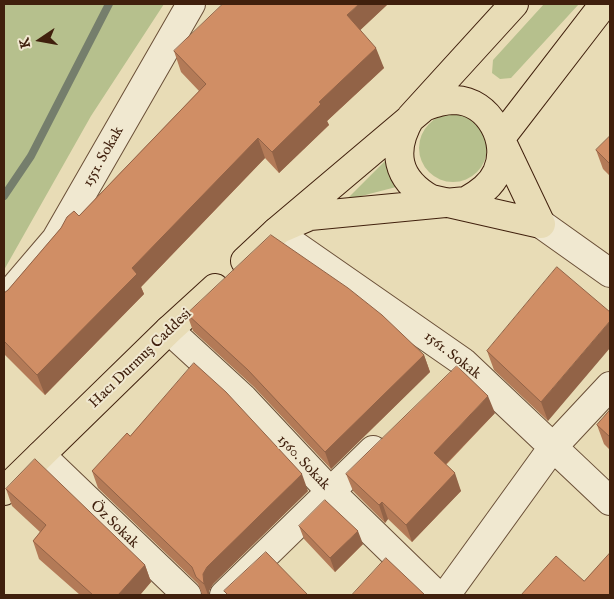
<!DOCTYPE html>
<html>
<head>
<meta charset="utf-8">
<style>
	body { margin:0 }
	#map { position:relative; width:614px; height:599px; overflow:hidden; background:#e8dcb6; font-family:"IM FELL English",serif }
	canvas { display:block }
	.frame { position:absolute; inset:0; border:5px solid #40200d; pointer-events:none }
	.north { position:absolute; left:15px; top:15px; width:50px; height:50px; -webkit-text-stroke:4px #f0e8d0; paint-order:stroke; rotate:258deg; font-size:14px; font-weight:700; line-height:20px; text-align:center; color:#40200d }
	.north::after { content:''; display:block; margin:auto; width:18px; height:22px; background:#40200d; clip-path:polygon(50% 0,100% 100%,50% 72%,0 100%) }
</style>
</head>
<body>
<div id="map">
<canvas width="614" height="599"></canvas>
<div class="frame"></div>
<div class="north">K</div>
</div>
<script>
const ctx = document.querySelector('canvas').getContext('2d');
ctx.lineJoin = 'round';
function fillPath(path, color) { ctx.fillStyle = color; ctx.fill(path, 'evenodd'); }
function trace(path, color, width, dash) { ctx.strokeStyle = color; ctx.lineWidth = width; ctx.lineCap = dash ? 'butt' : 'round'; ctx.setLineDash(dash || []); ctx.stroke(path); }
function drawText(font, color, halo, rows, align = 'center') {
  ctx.font = font + ' "IM FELL English",serif'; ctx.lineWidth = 4; ctx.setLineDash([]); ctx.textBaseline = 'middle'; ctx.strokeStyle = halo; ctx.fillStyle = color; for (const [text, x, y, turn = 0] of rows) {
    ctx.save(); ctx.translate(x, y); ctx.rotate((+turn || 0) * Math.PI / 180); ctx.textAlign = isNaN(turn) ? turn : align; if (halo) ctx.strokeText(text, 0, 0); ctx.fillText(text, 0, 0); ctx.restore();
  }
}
fillPath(new Path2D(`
	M4 4H164L91 116 4 270Z
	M544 4H579L511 78 500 79 492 73 493 60Z
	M419 148a34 34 0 1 1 68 0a34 34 0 1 1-68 0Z
	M388 158 400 186 346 200Z`), '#b6c08d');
trace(new Path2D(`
	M4 196 31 156 109 4`), '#757e6c', 8);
const minor = new Path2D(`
	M541 224 610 273
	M276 232 463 362 610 501
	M4 300 56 239 191 4
	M169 330 243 398 331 492 437 595
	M41 455 187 595
	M224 595 373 450
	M446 595 553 447 610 386`);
const major = new Path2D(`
	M500 139 604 4
	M501 140 541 224 431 199C396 179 391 151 411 117L514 4
	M245 261 276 232 424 107C435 103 443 100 455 100 489 101 511 142 497 172 491 186 479 194 466 201L310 216 280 229
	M4 491 169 330 215 288`);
trace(minor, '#6a4f37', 30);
trace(major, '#40200d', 30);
trace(minor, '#f0e8d0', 28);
trace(major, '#e8dcb6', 28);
fillPath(new Path2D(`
	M388 4 360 30 384 68 327 121 329 125 279 173 265 158 141 287 144 294 45 395 4 354V293L8 290 61 228 79 216 199 91 181 72 174 51Z
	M610 136V176L603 169 596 150Z
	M557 267 548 421 494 370 487 351Z
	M187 314 424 355 430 372 331 469 254 387 193 331Z
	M610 410V450L604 444 597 425Z
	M495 413 446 465 461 491 412 542 388 519 385 523 353 491 346 474Z
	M130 436 308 491 213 584 209 591V595H204L202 594 198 584 98 488 92 471Z
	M6 489 145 565 151 582 140 595H80L39 559 33 541 40 532 12 506Z
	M299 526 363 544 335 572 304 539Z`), '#b37a57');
fillPath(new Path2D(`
	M359 4H388L354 36 347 15Z
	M376 48 384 68 327 121 329 125 279 173 272 152 319 102Z
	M258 138 265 158 141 287 144 294 45 395 37 375 132 268Z
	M610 321V348L548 421 541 402Z
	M424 355 430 372 331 469 325 452Z
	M488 396 495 413 440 470 434 453Z
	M455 473 461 491 412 542 406 525Z
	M302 474 308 491 213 584 209 591V595H208L204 584 203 574 207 567Z
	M382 502 388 519 385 523 379 505Z
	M358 531 363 544 335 572 330 558Z
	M145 565 151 582 140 595H118Z`), '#926347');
const building = new Path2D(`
	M223 4H359L347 15 376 48 319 102 321 104 272 152 258 138 132 268 137 274 37 375 4 341V293L8 290 61 228 67 217 74 211 79 216 206 84 174 51Z
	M610 136V164L596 150Z
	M271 235 348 288 382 315 424 355 325 452 248 370 187 314Z
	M557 267 610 312V321L541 402 487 351Z
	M194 363 226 392 302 474 207 567 203 574 204 584 196 577 192 567 92 471 127 433 130 436Z
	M457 366 488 396 434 453 455 473 406 525 382 502 379 505 346 474Z
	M610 410V437L597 425Z
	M35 459 145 565 118 595H93L33 541 46 525 6 489Z
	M325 500 358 531 330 558 299 526Z
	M266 552 308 595H228L224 591Z
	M610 553V595H521L556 556 584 581Z
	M386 558 425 595H352Z`);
fillPath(building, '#d08e65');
trace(building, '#926347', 1);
drawText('15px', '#40200d', '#f0e8d0', [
	["1551. Sokak",104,157,-60],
	["1561. Sokak",452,356,38],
	["Hacı Durmuş Caddesi",141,359,-44],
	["1560. Sokak",303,463,47],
	["Öz Sokak",114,525,44]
]);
</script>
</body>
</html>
